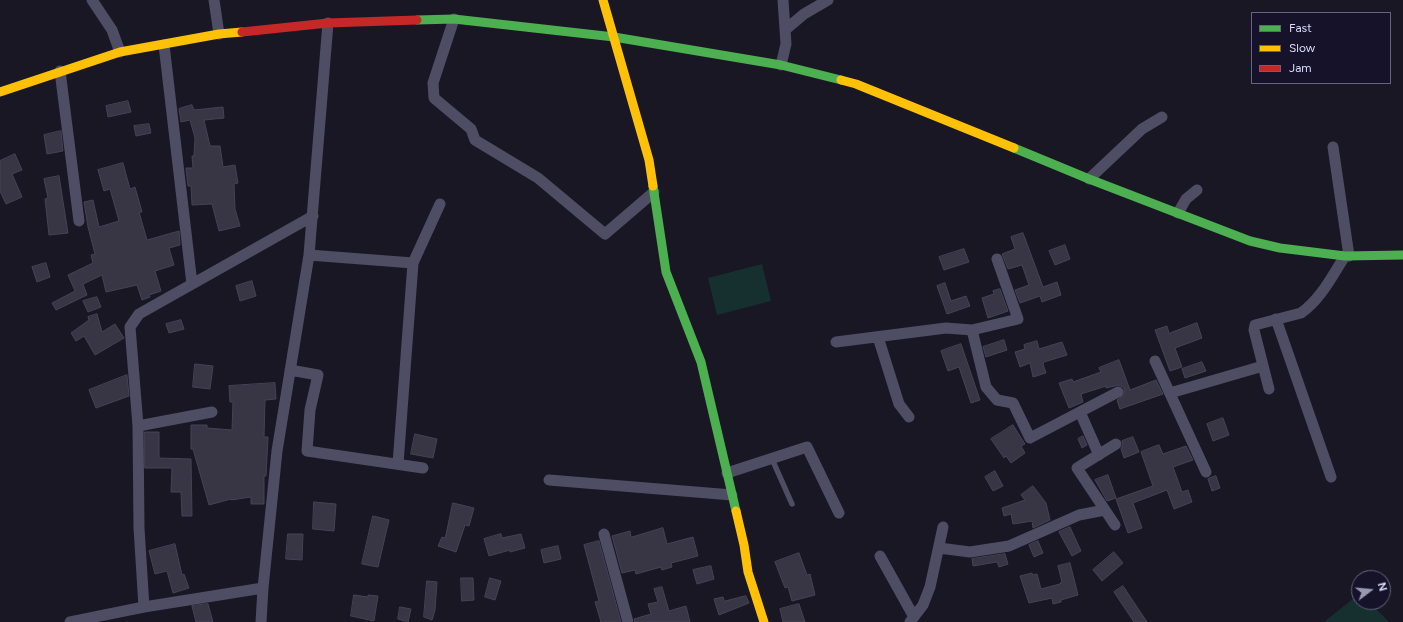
<!DOCTYPE html>
<html>
<head>
<meta charset="utf-8">
<style>
	body { margin:0 }
	#map { position:relative; width:1403px; height:622px; overflow:hidden; background:#191724; font-family:Figtree,sans-serif }
	canvas { display:block }
	.legend { position:absolute; left:1251px; top:12px; width:140px; height:72px; box-sizing:border-box; background:#151229; border:1px solid #65637e; margin:0; padding:5px 7px; list-style:none; font-size:12px; color:#dedcfd }
	.legend li { display:flex; align-items:center; gap:8px; height:20px }
	.legend b { width:20px; border:1px solid #65637e }
	.north { position:absolute; left:1351px; top:570px; width:40px; height:40px; box-sizing:border-box; background:#151229; border:1px solid #65637e; border-radius:50%; rotate:74deg; font-size:11px; font-weight:700; line-height:16px; text-align:center; color:#dedcfd }
	.north::after { content:''; display:block; margin:auto; width:14px; height:18px; background:#9997b1; clip-path:polygon(50% 0,100% 100%,50% 72%,0 100%) }
</style>
</head>
<body>
<div id="map">
<canvas width="1403" height="622"></canvas>
<ul class="legend">
<li><b style="height:5px;background:#4caf50"></b>Fast</li>
<li><b style="height:5px;background:#ffc107"></b>Slow</li>
<li><b style="height:5px;background:#c62828"></b>Jam</li>
</ul>
<div class="north">N</div>
</div>
<script>
const ctx = document.querySelector('canvas').getContext('2d');
ctx.lineJoin = 'round';
function fillPath(path, color) { ctx.fillStyle = color; ctx.fill(path, 'evenodd'); }
function trace(path, color, width, dash) { ctx.strokeStyle = color; ctx.lineWidth = width; ctx.lineCap = dash ? 'butt' : 'round'; ctx.setLineDash(dash || []); ctx.stroke(path); }
fillPath(new Path2D(`
	M762 264 771 301 717 315 708 278Z
	M1359 594V602H1369L1389 622H1324Z`), '#162f2f');
const building = new Path2D(`
	M128 101 131 112 108 117 106 106Z
	M192 105 194 110 223 107 224 118 204 120 210 146H220L223 167 235 165 238 183 234 184 235 209 240 226 219 231 212 204 192 205 191 186H188L186 168H193L192 156H194L195 138 190 120 181 122 179 109Z
	M149 124 151 133 136 136 134 126Z
	M61 131 63 151 47 154 44 135Z
	M15 154 22 170 12 174 22 197 6 204 0 191V161Z
	M123 163 130 189 135 187 142 212H139L147 240 179 231 180 245 169 248 174 265 155 271 161 291 149 295 150 297 142 300 137 285 106 292 102 275 83 284 87 295 56 310 52 303 75 291 68 275 93 263 91 255 95 254 88 227 84 202 93 200 99 227 119 221 110 189 104 191 98 170Z
	M59 176 68 233 49 235 45 199 48 198 44 179Z
	M1023 233 1043 287 1057 282 1061 295 1042 302 1040 296 1020 303 1015 290 1029 285 1022 265 1008 269 1002 254 1015 249 1011 237Z
	M1065 245 1070 259 1055 265 1049 251Z
	M964 249 969 262 944 270 939 257Z
	M46 263 50 277 37 282 32 267Z
	M252 281 256 296 240 301 236 286Z
	M945 283 951 301 966 296 970 306 947 314 937 286Z
	M1000 289 1008 311 988 318 982 298 994 294 993 291Z
	M97 297 101 307 88 312 83 301Z
	M97 314 102 332 115 324 124 338 95 355 84 336 76 341 71 333 89 320 88 317Z
	M181 320 184 329 169 333 166 324Z
	M1197 323 1202 338 1175 348 1182 367 1170 371 1155 330 1167 326 1169 333Z
	M1004 340 1007 350 986 357 983 347Z
	M1037 341 1039 349 1062 342 1067 355 1044 362 1043 364 1046 373 1033 377 1030 363 1020 367 1015 352 1025 349 1024 345Z
	M961 344 980 400 971 403 959 367 948 371 941 351Z
	M1119 360 1130 390 1156 380 1163 394 1120 409 1117 400 1124 395V388L1119 385 1106 388V386L1081 394 1083 402 1069 408 1059 383 1072 379 1073 382 1101 372 1099 368Z
	M1202 362 1206 371 1185 378 1182 369Z
	M195 364 213 366 210 389 193 387Z
	M127 375 129 396 96 408 89 390Z
	M275 383 276 399 265 400 264 437H268L266 476H264V504H251V497L231 500V499L209 505 193 449H191V425H207V428L232 430 233 402H230L229 386Z
	M1223 418 1229 435 1213 441 1207 424Z
	M1013 425 1025 444 1021 446 1025 453 1011 463 1006 456 1004 458 991 439Z
	M145 432H159V458L191 459 192 516H182L181 492H171L172 468H145Z
	M415 434 437 439 433 458 411 454Z
	M1083 436 1087 445 1082 448 1078 439Z
	M1133 437 1139 452 1124 458 1121 449 1123 444 1122 441Z
	M1159 445 1163 454 1186 446 1193 460 1173 467 1182 492 1188 490 1192 502 1174 509 1167 490 1133 503 1142 528 1128 533 1116 499 1153 486 1141 452Z
	M995 471 1003 486 993 491 985 477Z
	M1108 475 1116 498 1107 501 1095 480Z
	M1216 476 1220 488 1212 491 1208 479Z
	M1033 486 1046 503 1050 520 1033 528 1032 521 1013 524 1011 514 1004 516 1002 508 1025 500 1021 495Z
	M314 502 336 504 334 531 313 529Z
	M453 503 474 508 469 526 465 525 456 552 438 546 442 537 445 538Z
	M373 516 389 520 378 567 362 564Z
	M1070 527 1081 551 1072 556 1059 532Z
	M663 528 667 544 693 537 698 556 671 563 672 567 662 570 661 567 636 574 635 570 622 573 612 536 630 531 631 537Z
	M288 534H303L302 560 286 559Z
	M501 534 502 538 521 534 525 548 510 552V550L489 556 484 539Z
	M599 541 621 622H601L595 602 599 601 584 545Z
	M1038 541 1043 553 1034 557 1029 545Z
	M175 544 182 575 184 574 189 588 173 593 167 571 155 574 149 551Z
	M558 546 561 559 544 563 541 550Z
	M1114 552 1123 563 1102 581 1093 570Z
	M799 553 807 575 810 574 815 595 792 601 788 587 785 588 775 562Z
	M1005 554 1008 564 999 567 997 562 973 566 972 559Z
	M1070 563 1078 595 1061 600V602L1053 604 1052 598 1029 603 1020 576 1032 573 1033 575 1037 574 1041 589 1060 584V583L1062 582 1058 566Z
	M711 566 714 579 697 584 693 570Z
	M461 578H473L474 600 462 601Z
	M490 578 501 581 495 600 485 597Z
	M427 581 437 582 435 610 432 620 424 617Z
	M1123 586 1147 622H1134L1114 592Z
	M662 587 669 611 686 606 690 622H635L634 619 651 614 648 604 658 602 654 589Z
	M354 595 368 597V595L378 596 374 621 351 616Z
	M746 596 749 603 719 615 714 599 723 597 724 601Z
	M208 604 213 622H196L192 606Z
	M799 604 805 622H783L780 609Z
	M400 607 411 609 408 622 398 619Z`);
fillPath(building, '#383645');
trace(building, '#454256', 1);
trace(new Path2D(`
	M772 459 792 504`), '#4e4d64', 5.5);
trace(new Path2D(`
	M92 0 112 30 120 52
	M214 0 219 34
	M454 19 433 83 434 98 471 129 475 140 538 178 605 234 654 192
	M785 30 804 14 828 0
	M164 45 192 284
	M781 65 786 44 783 0
	M60 71 79 221
	M1333 147 1349 256
	M1089 179 1142 129 1162 117
	M1178 213 1186 199 1197 190
	M309 255 413 263
	M1276 319 1331 477
	M972 330 986 387 997 400 1013 403 1030 438 1118 392
	M878 337 899 404 909 417
	M836 342 946 328 972 330 1018 319 997 259
	M1155 361 1206 472
	M290 370 318 375 310 410 307 451 423 468
	M1269 389 1254 330 1255 325 1301 313C1321 299 1332 276 1345 256
	M1170 393 1263 366
	M1080 412 1099 455
	M138 426 212 412
	M398 464 413 263 440 204
	M727 473 807 447 839 513
	M549 480 732 495
	M1115 525 1077 468 1116 444
	M604 534 628 622
	M939 548 970 552 1009 546 1079 515 1105 510
	M880 556 914 617
	M144 607 139 528 138 426 130 327 139 314 313 216
	M70 622 144 607 263 588
	M261 622 263 588 277 451 309 255 328 23
	M910 622 923 605 930 587 943 527`), '#4e4d64', 11);
trace(new Path2D(`
	M417 20 454 19 614 37 781 65 841 80
	M1014 148 1089 179 1250 241 1280 248 1345 256 1403 255
	M653 186 666 272 701 362 736 511`), '#4caf50', 9);
trace(new Path2D(`
	M603 0 649 160 653 186
	M841 80 856 84 1014 148
	M0 92 120 52 219 34 242 32
	M736 511 744 545 748 572 764 622`), '#ffc107', 9);
trace(new Path2D(`
	M242 32 328 23 417 20`), '#c62828', 9);
</script>
</body>
</html>
